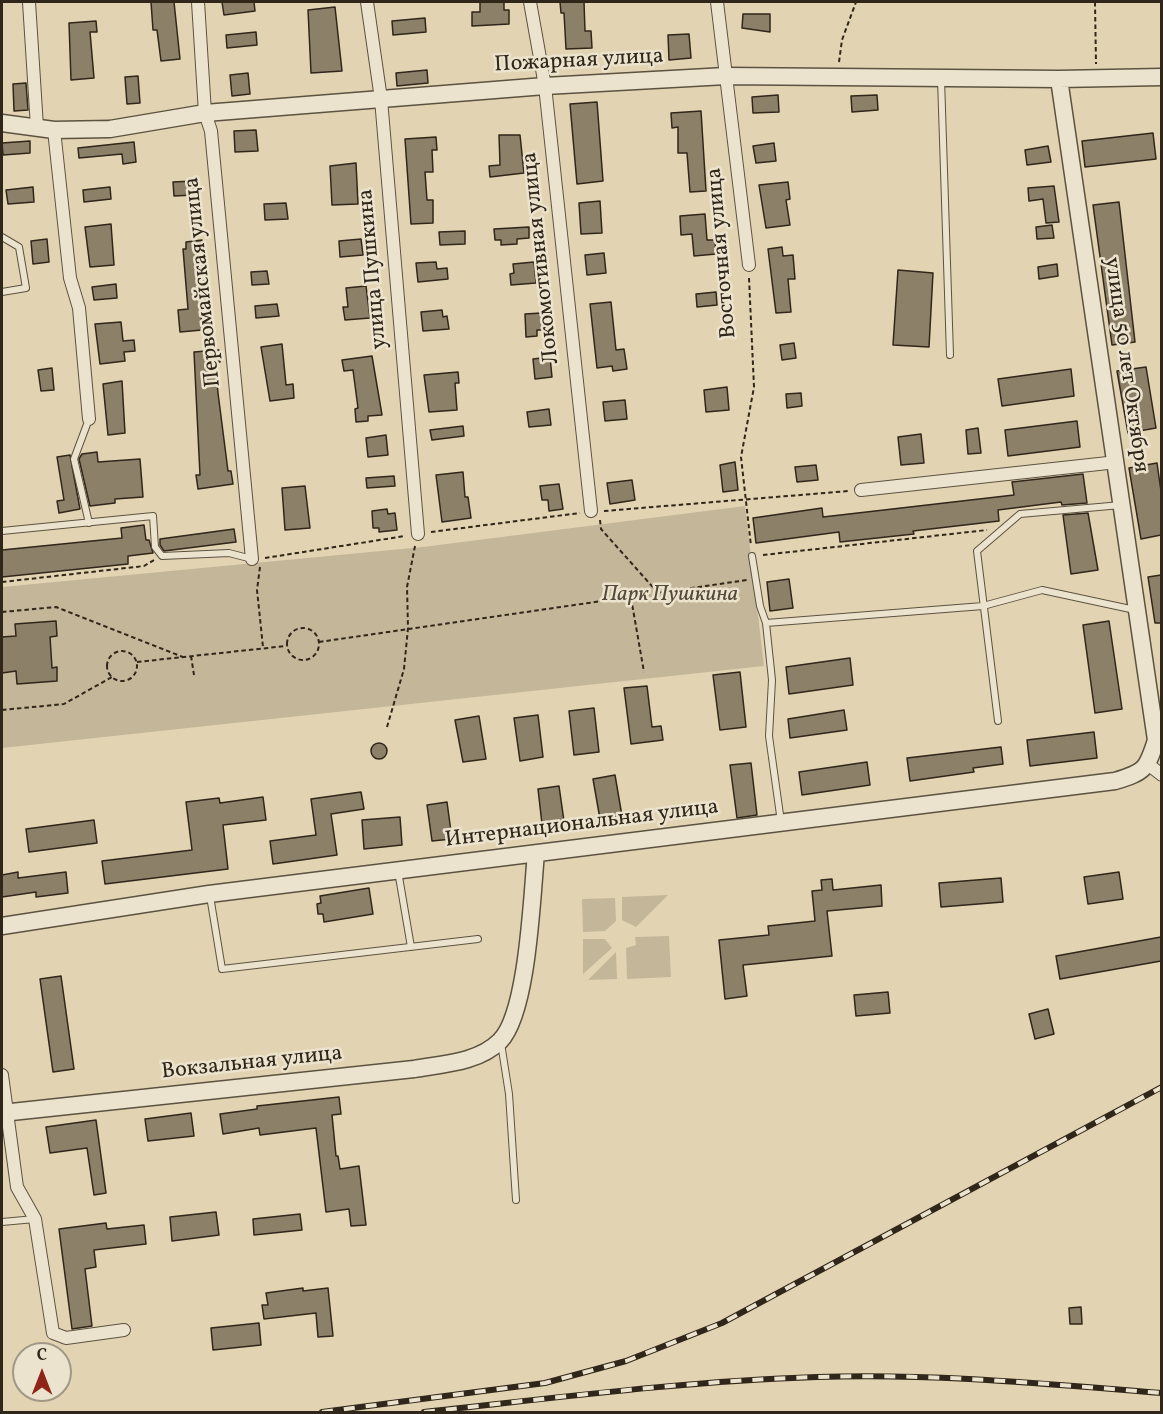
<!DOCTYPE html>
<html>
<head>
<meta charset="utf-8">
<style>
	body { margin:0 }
	#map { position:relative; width:1163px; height:1414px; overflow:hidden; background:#e2d4b3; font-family:Vollkorn,serif }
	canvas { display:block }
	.frame { position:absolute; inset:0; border:3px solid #302619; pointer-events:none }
	.north { position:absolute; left:12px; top:1342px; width:60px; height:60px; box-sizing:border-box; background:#ece3ce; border:2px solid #a19786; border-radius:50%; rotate:0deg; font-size:16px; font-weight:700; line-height:24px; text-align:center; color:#302619 }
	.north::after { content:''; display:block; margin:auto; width:21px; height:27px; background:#8f2418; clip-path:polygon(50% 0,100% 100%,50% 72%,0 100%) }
</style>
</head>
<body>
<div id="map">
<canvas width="1163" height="1414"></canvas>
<div class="frame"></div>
<div class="north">С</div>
</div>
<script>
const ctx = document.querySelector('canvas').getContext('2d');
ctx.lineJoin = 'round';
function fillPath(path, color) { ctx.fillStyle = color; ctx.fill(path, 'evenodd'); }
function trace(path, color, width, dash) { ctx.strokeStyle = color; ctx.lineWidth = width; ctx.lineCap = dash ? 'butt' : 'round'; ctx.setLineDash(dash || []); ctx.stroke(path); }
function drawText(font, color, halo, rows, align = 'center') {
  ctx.font = font + ' Vollkorn,serif'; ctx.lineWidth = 5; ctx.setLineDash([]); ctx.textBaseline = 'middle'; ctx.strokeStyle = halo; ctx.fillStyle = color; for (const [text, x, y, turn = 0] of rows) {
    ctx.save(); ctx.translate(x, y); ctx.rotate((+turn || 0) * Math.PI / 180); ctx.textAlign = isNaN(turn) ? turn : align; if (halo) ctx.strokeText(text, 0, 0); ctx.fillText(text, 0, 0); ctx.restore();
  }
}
fillPath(new Path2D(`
	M745 506 764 666 2 748V587L423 547Z
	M668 895 636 927 622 920V897Z
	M615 898 616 921 605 931 583 932 582 899Z
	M669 936 671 977 627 979 626 948 636 945 635 937Z
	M583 939H605L612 948 583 974Z
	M616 952 617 979 588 980Z`), '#c4b699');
const building = new Path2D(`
	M151 2H174L180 59 161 61 157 30H153Z
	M222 2H254L255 11 224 15Z
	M480 2H504V10H509V24L472 26V12H480Z
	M560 2H584L585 31H591L592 48 566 49 564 13H561Z
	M335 7 342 71 311 73 308 10Z
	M743 14H770V32L742 28Z
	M425 18 426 32 393 35 392 21Z
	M96 21 97 32H90L94 78 71 80 69 23Z
	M256 32 257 45 227 48 226 35Z
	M689 34 691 58 669 60 668 35Z
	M427 70 428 83 397 86 396 73Z
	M248 73 250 94 232 96 230 75Z
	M138 76 140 103 127 104 125 77Z
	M26 83 28 110 14 111 13 84Z
	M778 95 779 112 753 113 752 97Z
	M877 95 878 110 852 112 851 96Z
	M597 102 603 181 577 184 570 104Z
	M701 111 706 191 690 192 687 153H678V127L672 128 671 113Z
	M256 130 258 151 235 152 234 131Z
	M1153 133 1156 159 1085 167 1082 141Z
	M499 135H520L524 173 490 177 489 166 500 165Z
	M436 137 437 150H432L433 172H425L427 200H433V223L411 224 405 139Z
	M30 141V153L3 155 2 143Z
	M134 142 136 162 123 164 122 154 79 158 78 148Z
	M774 143 776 161 756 163 753 146Z
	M1048 146 1051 162 1027 165 1025 150Z
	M356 163 358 204 332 205 330 166Z
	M193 181 194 195 174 196 173 182Z
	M788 182 790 199 786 200 790 225 766 228 759 185Z
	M1054 186 1059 222 1046 223 1043 199 1029 201 1028 188Z
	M33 187 34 202 8 204 6 190Z
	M110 187 111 199 84 202 83 190Z
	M600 201 602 233 581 234 579 203Z
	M1119 202 1135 342 1112 345 1093 205Z
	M286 203 288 219 265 220 264 204Z
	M705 214 707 240H715L716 254 694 256 692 234 681 235 680 216Z
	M111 224 114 265 90 267 85 227Z
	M1052 225 1054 238 1037 239 1036 227Z
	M529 227V238L517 239V244L501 245V240H495L494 229Z
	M465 231V244L440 245 439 232Z
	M47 239 49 262 33 264 31 241Z
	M361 239 363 255 340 257 339 241Z
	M202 240 209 299 200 300 202 330 180 332 178 310 188 309 183 249H186V242Z
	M782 247 783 256 793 255 795 279H788L791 312 776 313 768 249Z
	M604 253 606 273 587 275 585 255Z
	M436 262 437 269 447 268 448 279 418 282 416 263Z
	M534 262 536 283 511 285 510 274 514 273 513 264Z
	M1057 264 1058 276 1039 279 1038 267Z
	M898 270 933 273 929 347 893 345Z
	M267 271 269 284 252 285 251 272Z
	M116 284 117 298 94 300 92 287Z
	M366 286 370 318 345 320 343 307H348L346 288Z
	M716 292 717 305 697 307 696 294Z
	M611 302 616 350 624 349 627 369 613 371 612 366 597 368 590 304Z
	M277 304 279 316 256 318 255 306Z
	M442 310 443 317 447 316 449 329 423 331 421 312Z
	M541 313 543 330H537V336L526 337 525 314Z
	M121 322 123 341 134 340 135 351 124 352 125 361 100 364 95 324Z
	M794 343 796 358 782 360 780 345Z
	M282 344 286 385 293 384 294 398 270 401 261 347Z
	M219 350 220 362H215L218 393 228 471H231L233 484 198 489 196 475H200L194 352Z
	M372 356 382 415 368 416V421L356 422 355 409 358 408 353 370 344 371 342 360Z
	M550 357 552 377 535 379 533 359Z
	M1146 367 1156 428 1128 433 1117 371Z
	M52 368 54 390 41 391 38 370Z
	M1071 369 1074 396 1002 406 998 379Z
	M458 372 459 383H455L457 410 429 412 424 375Z
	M122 381 125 433 108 435 103 384Z
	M727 387 729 410 706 412 704 390Z
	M801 393 802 406 787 408 786 394Z
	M625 400 627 419 605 421 603 402Z
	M549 409 551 425 529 427 527 412Z
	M1077 421 1080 447 1008 456 1005 430Z
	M463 426 464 436 432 440 430 430Z
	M978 428 981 453 968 454 966 430Z
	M921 434 924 463 901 465 898 437Z
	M386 435 388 455 368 457 366 438Z
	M97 452 98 462 140 459 143 497 115 499V503L90 506 79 459 82 454Z
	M70 455 80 509 59 513 57 501 64 500 57 457Z
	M735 462 738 490 723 492 720 465Z
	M1157 463 1161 491V535L1141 539 1129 468Z
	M816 465 818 480 797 482 795 467Z
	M463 472 465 497H468L471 518 442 522 436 475Z
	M1083 474 1087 503 1062 505 1061 502 998 510 999 521 913 531 914 534 840 542 839 532 756 543 753 518 822 508 823 517 1014 495 1012 482Z
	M394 476 395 486 367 488 366 478Z
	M632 480 635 500 610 504 607 483Z
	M559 484 563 509 549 511 548 500H542L540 486Z
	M305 486 310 528 285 530 282 488Z
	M387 509 388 514 395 513 397 530 379 532V528H373L372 511Z
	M1088 513 1098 570 1071 574 1063 515Z
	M144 525 146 540H149L153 553 128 556V564L2 577V550L122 538 121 528Z
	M234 529 236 542 164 551 160 545V539Z
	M1161 575V623H1155L1148 577Z
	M789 579 793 608 770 611 767 582Z
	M56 621 57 636 50 637 52 668 57 667V681L17 684 16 671 2 673V637L16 636 15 624Z
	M1109 621 1122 709 1095 713 1083 625Z
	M850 658 853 685 789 694 786 667Z
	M740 672 746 727 720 730 713 675Z
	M647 686 652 727 661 726 663 740 631 744 624 688Z
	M594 708 599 752 574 755 569 711Z
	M844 710 847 730 790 738 788 719Z
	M538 715 543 757 520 761 514 718Z
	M479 716 486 759 463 762 455 720Z
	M1094 732 1097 758 1030 766 1027 740Z
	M371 751a8 8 0 1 1 16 0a8 8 0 1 1-16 0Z
	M1001 747 1003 764 973 768 974 772 910 781 907 758Z
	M867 762 870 785 802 795 799 772Z
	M751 763 757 815 737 818 730 765Z
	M615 775 622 816 600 819 593 779Z
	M559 786 564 821 542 824 538 789Z
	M361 792 364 809 331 814 337 855 273 864 270 841 316 835 311 799Z
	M263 797 266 820 223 825 228 869 105 884 102 861 192 850 186 802 219 798 220 803Z
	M447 802 452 839 432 841 427 805Z
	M400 817 402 845 364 849 362 820Z
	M94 820 97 843 29 852 26 829Z
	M18 872V878L66 872 68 893 36 897V892L2 897V875Z
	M1119 872 1123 899 1088 904 1084 877Z
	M1001 878 1003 902 941 907 939 883Z
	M832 879 833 890 881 885 882 906 827 911 832 956 743 965 747 996 725 999 719 940 769 935 768 926 815 921 812 891 822 890 821 880Z
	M369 888 373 914 324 922 323 914H318L317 904 321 903 320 896Z
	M1161 937V961L1060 979 1056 956Z
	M61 976 74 1069 53 1072 40 979Z
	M888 992 890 1013 856 1016 854 995Z
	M1048 1009 1054 1034 1035 1039 1029 1014Z
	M339 1097 341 1114 332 1115 336 1156H338L340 1169 359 1166 366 1225 351 1226 349 1209 326 1212 316 1128 260 1135 259 1128 223 1134 220 1114 257 1109V1106Z
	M191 1113 194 1136 148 1141 145 1119Z
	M96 1120 106 1193 94 1195 87 1148 50 1153 46 1127Z
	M216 1212 219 1235 172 1241 170 1217Z
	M300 1214 302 1230 254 1235 253 1219Z
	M106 1223 107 1229 144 1225 146 1244 94 1250 96 1267 85 1269 92 1326 72 1329 59 1229Z
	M303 1288V1291L328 1288 333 1336 318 1337 316 1313 264 1319 262 1305H268L266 1293Z
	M1081 1307 1082 1324H1070L1069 1308Z
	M259 1323 261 1345 213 1350 211 1328Z`);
fillPath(building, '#8d8069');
trace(building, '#302619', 1.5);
const service = new Path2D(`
	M941 79 950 355
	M2 237 19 247 26 288 2 292
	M89 419 74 459 89 523
	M2 531 153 516 155 547 162 556 229 553 252 559
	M752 556 760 606 766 623 772 680 769 736 781 822
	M766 623 983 606 1042 590 1135 610
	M998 721 977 551 1020 514 1121 505
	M398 871 411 947
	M210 896 222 969 478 939
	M501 1043 509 1094 516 1200
	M2 1222 35 1219`);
const minor = new Path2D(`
	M29 2 37 127
	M198 2 205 113 211 131 252 559
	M367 2 381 99 418 534
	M530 2 545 86 591 511
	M717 2 749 265
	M54 130 70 278 79 308 89 419
	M861 490 1117 462
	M1149 765 1162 775
	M2 1075 17 1187 35 1219 53 1333 66 1338 124 1330`);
const tertiary = new Path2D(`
	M2 123 54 130 110 129 205 113 545 86 726 76 1059 79 1162 77
	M2 926 209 894 1115 781C1145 772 1147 769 1156 740L1059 79
	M2 1113 414 1069C442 1064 478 1063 500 1041 528 1013 532 894 536 853`);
trace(service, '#5c5240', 8);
trace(minor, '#5c5240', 14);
trace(tertiary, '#5c5240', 19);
trace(new Path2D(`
	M1095 2 1096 64
	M839 62 842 40 856 2
	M749 278 754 387 741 457 751 546
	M604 511 849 491
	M600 520 601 529 659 594
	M431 532 580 513
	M763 555 987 530
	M265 558 405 536
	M260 567 257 590 263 647
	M2 582 144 566 154 560
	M631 598 644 672
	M2 612 56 607 183 657
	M287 644a16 16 0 1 1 32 0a16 16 0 1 1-32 0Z
	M319 642 747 580
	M107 666a15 15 0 1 1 30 0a15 15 0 1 1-30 0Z
	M191 656 194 675
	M137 662 286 646
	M2 710 64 704 112 677
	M387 727 404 669 408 628 407 587 415 546`), '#302619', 2, [4.5, 3]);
trace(service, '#ece3ce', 6);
trace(minor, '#ece3ce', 12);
trace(tertiary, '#ece3ce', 16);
const rail = new Path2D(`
	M322 1412 545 1383 626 1361 722 1323 1162 1087
	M424 1412C554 1398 685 1381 817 1377 932 1373 1047 1384 1162 1393`);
trace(rail, '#302619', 6);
trace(rail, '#ece3ce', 4, [11]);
drawText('22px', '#302619', '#ece3ce', [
	["Пожарная улица",579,62,-3],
	["Восточная улица",723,253,-95],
	["Локомотивная улица",542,258,-96],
	["улица Пушкина",374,269,-95],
	["Первомайская улица",204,282,-96],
	["улица 50 лет Октября",1125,365,82],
	["Интернациональная улица",582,825,-7],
	["Вокзальная улица",252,1064,-6]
]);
drawText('italic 22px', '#554a39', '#ece3ce', [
	["Парк Пушкина",670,596]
]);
</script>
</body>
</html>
